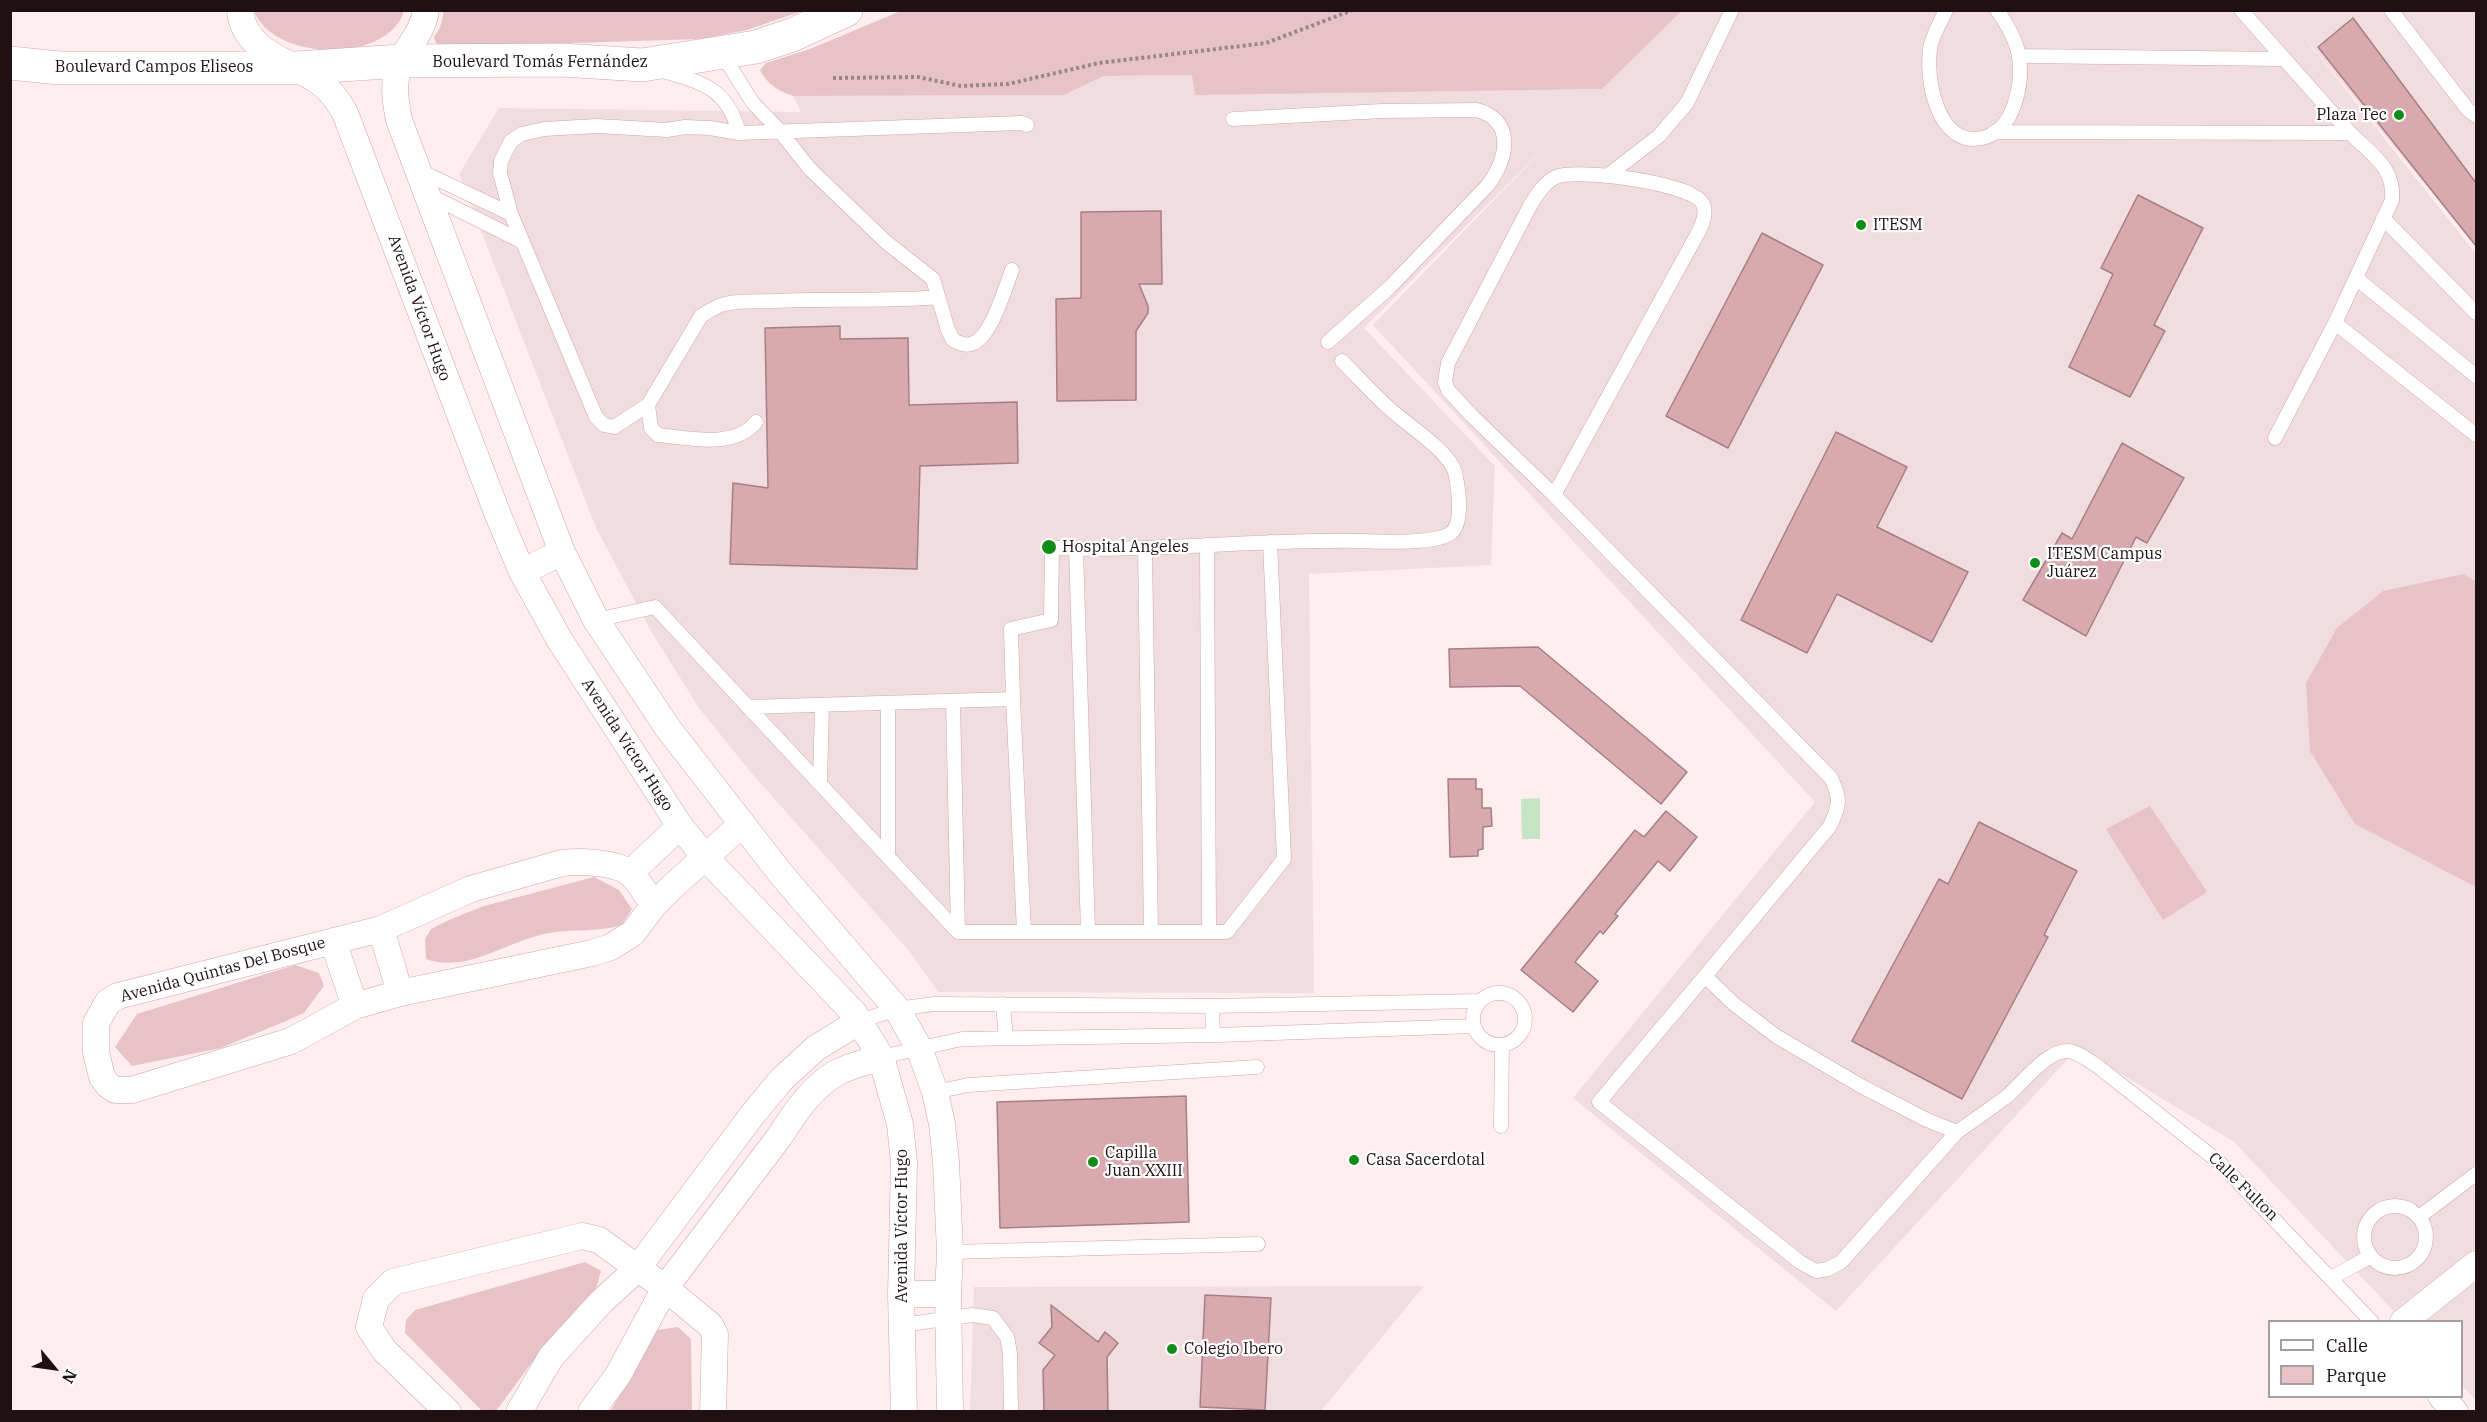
<!DOCTYPE html>
<html>
<head>
<meta charset="utf-8">
<style>
	body { margin:0 }
	#map { position:relative; width:2487px; height:1422px; overflow:hidden; background:#ffedef; font-family:"IBM Plex Serif",serif }
	canvas { display:block }
	.frame { position:absolute; inset:0; border:12px solid #1e1013; pointer-events:none }
	.legend { position:absolute; left:2268px; top:1320px; width:195px; height:78px; box-sizing:border-box; background:#fff; border:2px solid #a59fa1; margin:0; padding:8px 10px; list-style:none; font-size:18px; color:#1e1013 }
	.legend li { display:flex; align-items:center; gap:12px; height:30px }
	.legend b { width:30px; border:2px solid #a59fa1 }
	.north { position:absolute; left:24px; top:1338px; width:60px; height:60px; -webkit-text-stroke:4px #fff; paint-order:stroke; rotate:119deg; font-size:16px; font-weight:700; line-height:24px; text-align:center; color:#1e1013 }
	.north::after { content:''; display:block; margin:auto; width:21px; height:27px; background:#1e1013; clip-path:polygon(50% 0,100% 100%,50% 72%,0 100%) }
</style>
</head>
<body>
<div id="map">
<canvas width="2487" height="1422"></canvas>
<div class="frame"></div>
<ul class="legend">
<li><b style="height:8px;background:#fff"></b>Calle</li>
<li><b style="height:16px;background:#e7c3c7"></b>Parque</li>
</ul>
<div class="north">N</div>
</div>
<script>
const ctx = document.querySelector('canvas').getContext('2d');
ctx.lineJoin = 'round';
function fillPath(path, color) { ctx.fillStyle = color; ctx.fill(path, 'evenodd'); }
function trace(path, color, width, dash) { ctx.strokeStyle = color; ctx.lineWidth = width; ctx.lineCap = dash ? 'butt' : 'round'; ctx.setLineDash(dash || []); ctx.stroke(path); }
function drawText(font, color, halo, rows, align = 'center') {
  ctx.font = font + ' "IBM Plex Serif",serif'; ctx.lineWidth = 4.5; ctx.setLineDash([]); ctx.textBaseline = 'middle'; ctx.strokeStyle = halo; ctx.fillStyle = color; for (const [text, x, y, turn = 0] of rows) {
    ctx.save(); ctx.translate(x, y); ctx.rotate((+turn || 0) * Math.PI / 180); ctx.textAlign = isNaN(turn) ? turn : align; if (halo) ctx.strokeText(text, 0, 0); ctx.fillText(text, 0, 0); ctx.restore();
  }
}
fillPath(new Path2D(`
	M1682 11H2476V247L2289 18 2476 254V1401L2462 1385V1322L2403 1321 2233 1141 2078 1048 1836 1311 1573 1098 1815 802 1373 325 1556 136 1364 328 1495 466 1491 565 1309 574 1314 993 938 992 910 952 749 770 699 708 651 631 596 528 459 174 499 108 801 112 793 96 1064 95 1104 76 1193 75 1195 94 1602 89Z
	M1424 1286 1321 1411 970 1412 974 1287Z`), '#f1dddf');
fillPath(new Path2D(`
	M903 10H1682V11L1602 89 1195 95 1192 75 1104 76 1064 95 794 96C779 92 767 84 760 70L766 63 810 49Z
	M254 11H404C388 64 274 62 254 11Z
	M444 11H802L747 30 700 39 444 47 436 43 434 37 440 28Z
	M2463 574 2476 581V887L2355 824 2310 751 2306 683 2337 628 2383 591Z
	M2150 806 2207 892 2163 920 2106 829Z
	M594 877 619 890 632 909 622 925C598 932 573 929 549 933 507 940 469 974 426 959L425 939 431 929 451 919 484 906Z
	M295 965 319 973 324 986 304 1013 286 1021 221 1048 132 1066 115 1047 137 1014Z
	M585 1262 601 1271 596 1289 542 1349 496 1411 481 1410 405 1333 406 1320 415 1310Z
	M678 1327 691 1339 692 1411 610 1412 657 1330Z`), '#e7c3c7');
fillPath(new Path2D(`
	M1540 798V839H1522L1521 799Z`), '#c5e4c3');
const building = new Path2D(`
	M2353 18 2476 183V246L2318 47Z
	M2138 195 2203 228 2154 325 2165 331 2130 397 2069 367 2113 274 2101 268Z
	M1161 211 1162 284H1139L1148 306V313L1136 331V400L1057 401 1056 299 1081 298V212Z
	M1762 233 1823 265 1728 448 1666 416Z
	M840 326V339L908 338 909 405 1017 402 1018 463 920 466 917 569 730 564 733 483 768 488 765 328Z
	M1836 432 1907 467 1877 527 1968 572 1932 642 1837 594 1807 653 1741 620Z
	M2122 443 2184 478 2147 543 2136 537 2086 636 2023 600 2062 533 2072 539Z
	M1538 647 1687 772 1661 804 1520 686 1450 687 1449 649Z
	M1448 779H1476V789H1482V808H1491L1492 826 1483 827V849L1478 850V856L1450 857Z
	M1666 811 1697 837 1670 871 1658 861 1615 914 1618 916 1603 934 1600 931 1575 962 1598 981 1573 1012 1521 970 1635 830 1644 837Z
	M1979 822 2077 871 2044 935 2048 937 1962 1099 1852 1041 1939 879 1948 884Z
	M1186 1096 1189 1222 1000 1228 997 1102Z
	M1205 1295 1271 1298 1265 1410 1200 1407Z
	M1051 1305 1098 1342 1105 1332 1118 1343 1107 1357 1108 1412H1044L1043 1370 1055 1355 1039 1343 1052 1327Z`);
fillPath(building, '#d8a9af');
trace(building, '#a57f84', 1.5);
const service = new Path2D(`
	M1946 10C1941 21 1934 33 1931 44 1924 76 1937 148 1982 138 2015 131 2023 83 2019 56 2016 40 2007 24 1997 10
	M2241 10 2350 133
	M2391 10 2468 110 2476 116
	M722 54 753 103 779 130 809 168 886 242 933 279 948 330 953 340C959 343 964 346 971 344 991 339 1005 288 1012 270
	M2019 56 2285 59
	M663 71C702 82 728 89 739 133
	M1233 119 1382 111 1477 110C1516 121 1507 159 1488 185L1390 287 1328 342
	M1994 132 2350 133C2371 154 2395 167 2392 200L2335 323 2275 438
	M418 170 511 214
	M1607 176 1659 136 1687 103 1732 10
	M427 194 523 242
	M2383 218 2476 313
	M2356 278 2476 376
	M938 297C885 302 830 298 776 301 760 302 741 300 725 304 716 306 709 311 701 316L648 405 614 427 604 425 596 417 511 214 500 173 501 161 511 141 522 134 544 129 597 126 667 130 685 127 710 128 739 133 1021 123 1027 125
	M2335 323 2476 435
	M648 405 651 428 658 435C688 438 735 449 756 422
	M1554 495 1699 231C1703 223 1707 213 1703 204 1693 183 1578 168 1556 177 1545 182 1538 193 1531 204L1448 363 1445 382 1448 390 1471 415 1554 495 1831 778C1841 799 1840 805 1830 826L1705 976 1734 1004 1776 1036 1861 1086 1927 1120 1957 1132C1974 1120 1990 1109 2006 1097 2021 1085 2048 1049 2068 1051 2079 1052 2091 1062 2100 1068L2220 1163 2372 1322
	M1207 545 1209 932
	M1076 549 1088 932
	M1145 549 1151 932
	M596 620 655 607 958 932H1227L1284 859 1270 542
	M1013 699 1024 932
	M953 701 958 932
	M748 707 1013 699 1011 629 1051 620 1052 548C1155 552 1258 539 1361 541 1381 542 1436 544 1451 533 1464 523 1458 486 1455 472 1449 451 1406 424 1390 409 1373 394 1358 377 1342 361
	M820 783 822 705
	M888 856V703
	M1705 976 1599 1102 1800 1262 1816 1271 1828 1269 1841 1262 1957 1132
	M1473 1019a26 26 0 1 1 52 0a26 26 0 1 1-52 0Z
	M1003 1004 1006 1038
	M1212 1006 1213 1035
	M860 1021 897 1009 934 1004 1212 1006 1480 1001
	M881 1057 962 1039 1218 1035 1474 1026
	M935 1092 968 1085 1257 1067
	M1501 1126 1502 1045
	M2364 1237a31 31 0 1 1 62 0a31 31 0 1 1-62 0Z
	M2419 1217 2476 1174
	M950 1252 1258 1244
	M2331 1278 2371 1256
	M903 1325 972 1315 993 1318 1007 1337 1010 1353 1011 1412`);
const minor = new Path2D(`
	M240 10C244 54 293 61 322 84 332 92 339 102 345 113L498 515 522 572 559 639 680 826 705 857 854 1013 881 1057 900 1124 904 1163 901 1294 904 1412
	M426 10C423 31 410 43 401 61 392 80 395 100 399 120L562 552 596 620 667 727 781 874 897 1009 919 1048 935 1092 942 1124 946 1162 950 1252 948 1294 950 1412
	M522 572 562 552
	M630 873 680 826
	M654 905C647 896 640 883 631 874 618 862 579 861 562 863L471 889 381 929 118 996 108 1002 96 1023V1052L102 1077 108 1085 115 1090H132L291 1041 355 1006 400 993 592 953 611 947 633 933 654 905 672 887 741 825
	M381 929 400 993
	M333 941 355 1006
	M901 1294H948
	M2403 1322 2476 1264
	M2441 1396 2455 1412
	M448 1412 384 1350 369 1327 376 1299 393 1282 582 1236 599 1240 665 1288 710 1325 715 1334 713 1412
	M519 1412 551 1357 601 1302 637 1269 753 1114 782 1079 816 1048 860 1021
	M591 1412 618 1375 665 1288 780 1136C795 1112 814 1084 840 1071 853 1065 867 1062 881 1057`);
const secondary = new Path2D(`
	M10 63 59 68H297L401 61 562 60 642 65 756 47 792 35 846 10`);
trace(service, '#cda5aa', 15);
trace(minor, '#cda5aa', 27);
trace(secondary, '#cda5aa', 34);
trace(new Path2D(`
	M1399 10H1433
	M833 78 918 77 961 86 1008 84 1099 63 1266 43 1353 10`), '#978789', 4, [3, 3]);
trace(service, '#fff', 14);
trace(minor, '#fff', 26);
trace(secondary, '#fff', 33);
for (const [x, y, r, color] of [
	[2399,115,6,"#118d19"],
	[1861,225,6,"#118d19"],
	[1049,547,8,"#118d19"],
	[2035,563,6,"#118d19"],
	[1354,1160,6,"#118d19"],
	[1093,1162,6,"#118d19"],
	[1172,1349,6,"#118d19"]
]) { const dot = new Path2D(); dot.arc(x, y, r, 0, 2 * Math.PI); ctx.fillStyle = color; ctx.fill(dot); trace(dot, '#fff', 2); }
drawText('16px', '#1e1013', '#fff', [
	["Boulevard Tomás Fernández",540,62],
	["Boulevard Campos Eliseos",154,67],
	["Avenida Víctor Hugo",419,308,70],
	["Avenida Víctor Hugo",627,745,57],
	["Avenida Quintas Del Bosque",223,970,-15],
	["Calle Fulton",2243,1187,44],
	["Avenida Víctor Hugo",902,1226,-90]
]);
drawText('16px', '#1e1013', '#fff', [
	["Plaza Tec",2387,115,"right"],
	["ITESM",1873,225],
	["Hospital Angeles",1062,547],
	["ITESM Campus",2047,554],
	["Juárez",2047,572],
	["Capilla",1105,1153],
	["Juan XXIII",1105,1171],
	["Casa Sacerdotal",1366,1160],
	["Colegio Ibero",1184,1349]
], 'left');
</script>
</body>
</html>
